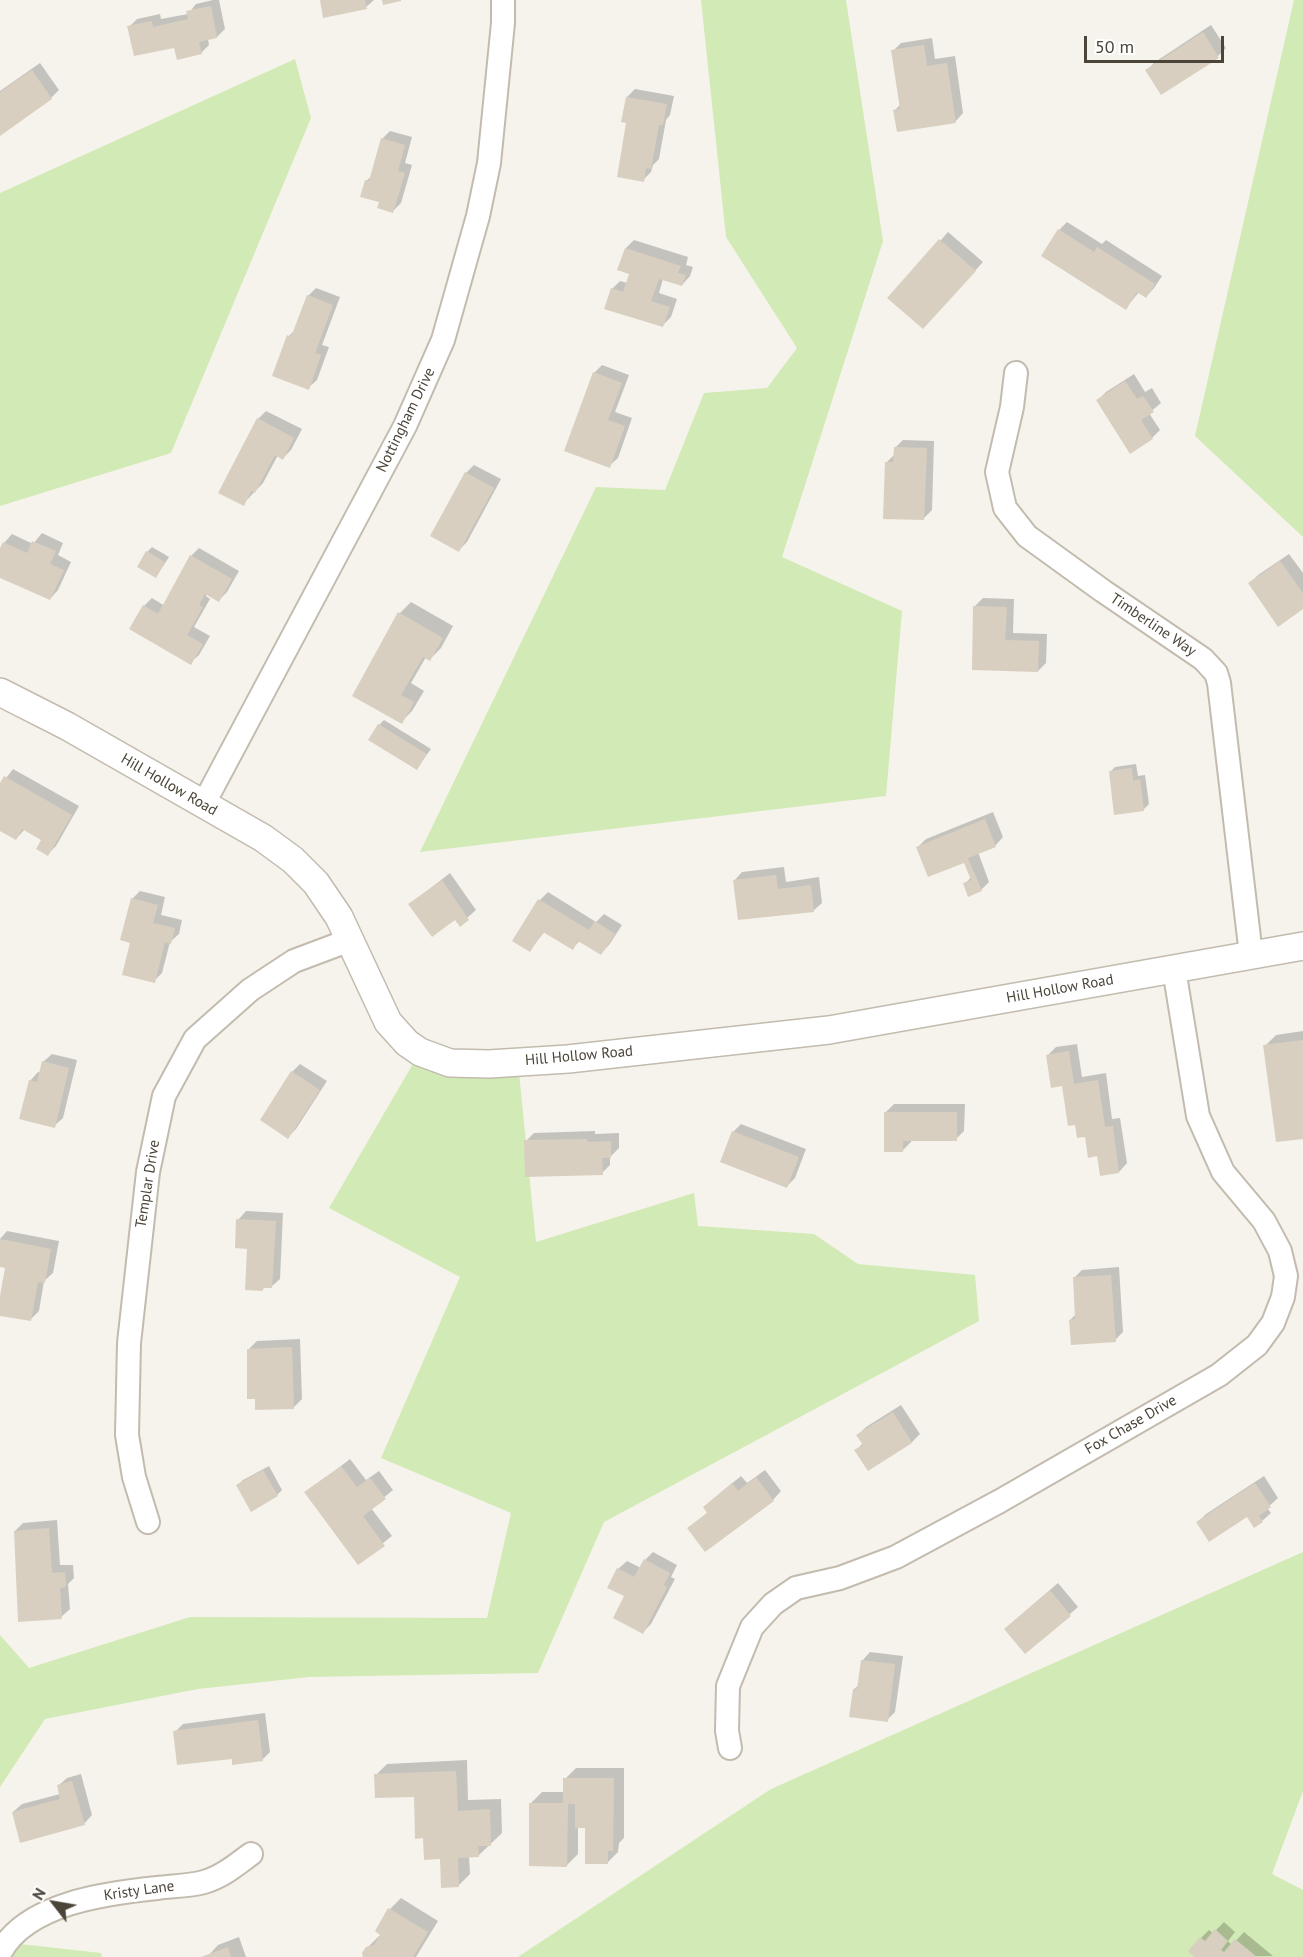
<!DOCTYPE html>
<html>
<head>
<meta charset="utf-8">
<style>
	body { margin:0 }
	#map { position:relative; width:1303px; height:1957px; overflow:hidden; background:#f6f3ec; font-family:"PT Sans",sans-serif }
	canvas { display:block }
	.north { position:absolute; left:24px; top:1873px; width:60px; height:60px; -webkit-text-stroke:4px #fff; paint-order:stroke; rotate:301deg; font-size:16px; font-weight:700; line-height:24px; text-align:center; color:#4b4439 }
	.north::after { content:''; display:block; margin:auto; width:21px; height:27px; background:#4b4439; clip-path:polygon(50% 0,100% 100%,50% 72%,0 100%) }
	.scale { position:absolute; left:1084px; top:36px; width:140px; height:27px; box-sizing:border-box; border:3px solid #4b4439; border-top:0; padding-left:8px; font-size:18px; line-height:21px; white-space:nowrap; color:#4b4439; -webkit-text-stroke:4px #fff; paint-order:stroke }
</style>
</head>
<body>
<div id="map">
<canvas width="1303" height="1957"></canvas>
<div class="north">N</div>
<div class="scale">50 m</div>
</div>
<script>
const ctx = document.querySelector('canvas').getContext('2d');
ctx.lineJoin = 'round';
function fillPath(path, color) { ctx.fillStyle = color; ctx.fill(path, 'evenodd'); }
function trace(path, color, width, dash) { ctx.strokeStyle = color; ctx.lineWidth = width; ctx.lineCap = dash ? 'butt' : 'round'; ctx.setLineDash(dash || []); ctx.stroke(path); }
function drawText(font, color, halo, rows, align = 'center') {
  ctx.font = font + ' "PT Sans",sans-serif'; ctx.lineWidth = 6; ctx.setLineDash([]); ctx.textBaseline = 'middle'; ctx.strokeStyle = halo; ctx.fillStyle = color; for (const [text, x, y, turn = 0] of rows) {
    ctx.save(); ctx.translate(x, y); ctx.rotate((+turn || 0) * Math.PI / 180); ctx.textAlign = isNaN(turn) ? turn : align; if (halo) ctx.strokeText(text, 0, 0); ctx.fillText(text, 0, 0); ctx.restore();
  }
}
fillPath(new Path2D(`
	M701 0H846L883 241 782 557 902 611 886 796 420 852 596 487 665 490 704 393 767 388 797 348 726 237Z
	M1294 0H1303V537L1195 436Z
	M295 59 311 118 171 453 0 506V193Z
	M421 1050 518 1063 536 1242 694 1193 698 1226 814 1234 858 1264 975 1275 979 1321 604 1522 538 1673 309 1677 198 1689 45 1719 0 1787V1635L29 1668 190 1617 487 1618 511 1513 381 1458 460 1277 329 1208Z
	M1303 1552V1791L1272 1874 1303 1890V1957H518L771 1789Z
	M11 1943 101 1953 102 1957H0Z`), '#d2eab5');
fillPath(new Path2D(`
	M213 0H219L225 29 217 37 208 39 209 45 201 53 175 46 129 27 137 19 160 14 161 19 188 14 196 4Z
	M321 0H374L366 7Z
	M1211 25 1226 48 1218 56 1147 70 1155 62Z
	M932 38 935 59 955 56 963 113 955 122 895 110 901 104 893 51 901 43Z
	M40 63 59 90 51 98 0 134V91Z
	M635 89 674 96 670 115 666 120 659 159 653 165 651 172 643 180 628 121 627 97Z
	M390 131 412 137 405 163 412 165 401 203 393 211 366 181 372 176 382 139Z
	M1067 222 1102 244 1106 240 1162 276 1154 288 1146 297 1139 292 1126 308 1059 230Z
	M948 232 983 262 931 319 890 298Z
	M634 240 688 257 686 265 693 267 690 276 682 285 663 279 659 293 677 299 671 317 662 326 612 289 620 281 627 283 631 273 626 248Z
	M316 288 340 297 322 345 329 347 317 380 308 388 289 336 296 329 308 296Z
	M602 365 629 375 615 412 632 418 618 458 609 466 594 373Z
	M1134 374 1145 392 1152 388 1161 403 1149 413 1160 430 1152 438 1098 400 1106 392Z
	M266 411 302 429 291 450 283 458 278 455 263 483 243 504 258 419Z
	M903 440 934 441 932 510 924 518 887 462 895 454V448Z
	M474 465 501 479 467 542 459 550 466 473Z
	M42 533 63 543 58 555 71 562 58 590 50 599 0 576V551L4 543 12 534 33 544Z
	M152 547 169 557 156 577 147 552Z
	M199 548 239 571 227 592 219 600 207 593 206 596 210 599 194 627 210 636 199 655 190 663 144 606 152 598 165 606 191 556Z
	M1289 554 1303 573V607L1250 583 1258 575Z
	M983 598 1014 599 1013 633 1047 634 1046 663 1038 671 973 669 975 606Z
	M411 602 453 626 441 648 430 659 426 657 411 683 424 691 412 711 401 722 354 695 400 613Z
	M384 720 431 749 417 768 379 725Z
	M1136 764 1138 776 1145 775 1149 804 1143 810 1110 772 1115 767Z
	M13 769 79 806 56 846 48 854 43 840 25 829 16 839 0 829V786Z
	M993 812 1003 837 995 846 978 852 989 882 981 890 965 884 971 877 965 861 918 847 926 839Z
	M784 867 786 882 819 877 822 903 813 911 734 881 742 872Z
	M450 873 476 910 460 924 456 918 410 904Z
	M140 891 165 897 161 915 182 920 179 934 170 942 162 973 154 981 132 942V899Z
	M548 892 596 922 604 914 622 925 609 945 601 953 580 941 572 948 545 931 530 950 514 940 540 900Z
	M1303 1031V1137L1265 1046 1276 1035Z
	M1077 1044 1082 1077 1106 1073 1112 1119 1120 1118 1127 1163 1119 1172 1099 1155 1086 1135 1064 1084 1048 1055 1056 1047Z
	M52 1054 77 1060 63 1118 54 1126 30 1081 38 1072 41 1073 43 1062Z
	M300 1064 327 1081 296 1129 288 1137 292 1072Z
	M894 1104H965L964 1131 956 1139H911V1142L903 1150 886 1112Z
	M741 1124 806 1149 795 1178 787 1186 733 1132Z
	M595 1131V1134L619 1133V1148L610 1157V1165L602 1173 526 1141 534 1133Z
	M246 1211 283 1213 280 1279 271 1287H265L263 1289 238 1220Z
	M7 1231 59 1241 53 1273 44 1281 39 1311 30 1320 0 1314V1304L7 1267 0 1266V1239Z
	M1119 1267 1123 1332 1115 1340 1070 1320 1076 1314 1074 1278 1082 1270Z
	M300 1339 302 1399 294 1407 249 1349 257 1341Z
	M901 1405 920 1434 912 1442 856 1450 863 1443 858 1435 866 1427Z
	M350 1459 366 1480 379 1471 393 1490 371 1508 392 1536 358 1563 306 1493Z
	M269 1466 282 1490 277 1495 238 1485 243 1480Z
	M765 1470 781 1491 773 1500 689 1528 708 1512 705 1507 713 1499 741 1476 747 1483Z
	M1264 1476 1278 1498 1267 1508 1271 1513 1262 1521 1247 1515 1198 1522 1206 1514Z
	M57 1520 60 1565H73L74 1578 68 1584 70 1609 61 1617 15 1531 23 1523Z
	M653 1552 677 1565 671 1577 675 1579 651 1624 643 1632 626 1596 618 1569 627 1561 641 1568 645 1560Z
	M1058 1583 1078 1607 1026 1652 1014 1621Z
	M870 1652 903 1656 895 1712 887 1720 854 1689 859 1685 862 1661Z
	M265 1713 270 1752 262 1760 233 1757 175 1732 183 1724Z
	M467 1760 468 1800 501 1799 502 1833 478 1856H469L470 1874 458 1886 441 1857 424 1837 415 1795 376 1775 387 1764Z
	M576 1768H624V1838L619 1843 618 1852 607 1863 587 1827H578V1854L567 1865 531 1803 542 1792H564L565 1779Z
	M81 1774 92 1815 84 1824 13 1812 22 1804 60 1794 58 1786 67 1778Z
	M401 1898 438 1921 416 1957H364L367 1948 379 1936 384 1935 390 1909Z
	M1224 1922 1235 1932 1228 1941 1232 1945 1244 1932 1273 1956 1197 1957 1201 1938 1209 1930 1213 1933Z
	M239 1937 246 1957H207L218 1945Z`), '#0003');
fillPath(new Path2D(`
	M320 0H365L367 9 323 18Z
	M382 0H401V1L383 5Z
	M211 6 217 38 199 42 202 54 177 60 174 48 134 56 127 26 152 21 153 27 188 19 186 11Z
	M1203 32 1219 58 1161 95 1145 70Z
	M924 45 927 66 947 63 956 123 897 132 893 110 900 109 891 50Z
	M32 70 52 99 0 136V92Z
	M626 97 667 104 663 125H659L651 169 646 168 644 182 617 177 626 123 621 122Z
	M381 138 405 145 398 171 405 173 393 213 377 208 379 202 360 197 365 180 369 181Z
	M1058 229 1094 252 1097 247 1155 284 1146 298 1137 292 1126 310 1041 256Z
	M939 239 976 271 923 329 887 298Z
	M625 248 681 266 678 273 686 275 682 286 659 279 651 301 670 307 663 327 604 309 611 288 623 292 629 274 617 270Z
	M307 295 333 305 315 353 321 355 309 390 272 376 287 335 291 337Z
	M593 372 622 383 608 420 625 426 610 468 564 451Z
	M1125 381 1137 399 1143 396 1154 412 1141 420 1153 439 1130 454 1096 400Z
	M257 418 294 438 283 460 275 455 255 493 251 491 244 506 218 493Z
	M894 447 927 448 924 520 883 519 885 462H893Z
	M465 472 494 488 459 552 430 536Z
	M32 541 56 551 50 564 64 570 50 600 0 578V548L3 542 27 553Z
	M146 551 165 562 156 578 137 567Z
	M190 555 232 579 219 602 205 594 199 605 203 607 187 635 203 644 191 665 129 629 143 605 158 614Z
	M1280 561 1303 593V609L1278 627 1248 583Z
	M973 606 1007 607 1005 640 1039 641 1038 672 972 670Z
	M398 612 443 638 430 661 423 657 401 695 414 702 402 724 352 696Z
	M378 724 427 754 417 770 368 740Z
	M1132 768 1133 781 1140 779 1144 811 1114 815 1109 771Z
	M4 776 72 815 48 856 36 849 41 840 22 829 16 840 0 831V783Z
	M985 819 996 847 968 858 982 891 968 897 963 883 971 880 964 863 928 877 916 847Z
	M776 875 778 889 811 885 814 912 738 920 733 880Z
	M442 880 469 920 460 927 455 920 432 937 408 904Z
	M131 898 158 905 153 923 175 928 171 944 165 942 155 983 122 975 130 943 120 940Z
	M538 899 589 930 595 921 615 934 601 955 578 941 573 950 543 932 530 952 512 941Z
	M1303 1040V1139L1276 1142 1263 1045Z
	M1069 1051 1074 1084 1098 1080 1105 1127 1113 1126 1119 1173 1100 1176 1097 1156 1088 1158 1085 1137 1077 1138 1075 1125 1068 1126 1062 1086 1051 1088 1046 1055Z
	M42 1061 69 1068 55 1128 19 1119 29 1080 37 1082Z
	M291 1071 320 1090 288 1139 260 1120Z
	M884 1112H957V1141H903V1152H884Z
	M732 1131 799 1157 787 1188 720 1162Z
	M587 1139V1142L611 1141V1158H602L603 1175 525 1177 524 1140Z
	M236 1219 276 1221 272 1288H263V1291L245 1290 247 1249 235 1248Z
	M0 1239 51 1249 45 1283 38 1282 31 1321 0 1316V1296L5 1268 0 1267Z
	M1111 1275 1116 1342 1071 1345 1069 1320 1075 1319 1073 1277Z
	M292 1347 294 1409 255 1410V1399H247V1349Z
	M893 1412 912 1443 868 1471 854 1450 863 1445 856 1435Z
	M341 1466 357 1487 370 1478 386 1499 363 1516 385 1546 358 1565 304 1492Z
	M263 1470 278 1496 251 1512 236 1485Z
	M756 1477 774 1501 705 1552 687 1528 707 1513 703 1507 732 1483 738 1491Z
	M1255 1483 1271 1507 1259 1516 1263 1522 1254 1528 1247 1517 1209 1542 1196 1522Z
	M49 1528 52 1573 65 1572 66 1587 60 1588 62 1619 18 1622 14 1531Z
	M644 1559 670 1573 664 1585 667 1587 643 1634 613 1618 624 1596 607 1588 617 1568 634 1577Z
	M1050 1590 1071 1616 1025 1654 1004 1629Z
	M861 1660 895 1664 888 1722 849 1717 853 1689H857Z
	M258 1720 263 1761 232 1765V1759L177 1765 173 1731Z
	M456 1771 458 1811 490 1809 491 1846H478L479 1857 458 1858 459 1887 441 1888 440 1859 424 1860 423 1838 415 1839 414 1797 375 1798 374 1774Z
	M563 1778H614L613 1851H608V1864H585V1828H575V1804H568L567 1867 529 1866V1803H563Z
	M72 1781 85 1825 20 1843 12 1812 60 1799 57 1785Z
	M388 1908 428 1932 413 1957H363L362 1953 366 1947 374 1945 380 1935 375 1931Z
	M1215 1929 1228 1941 1221 1950 1224 1952 1235 1939 1257 1957H1194L1188 1951 1200 1937 1205 1941Z
	M228 1947 231 1957H201Z`), '#d8cfc1');
const minor = new Path2D(`
	M1016 373 1012 407 997 472 1005 508 1027 536 1103 591 1203 659 1216 673 1219 683 1251 955
	M203 805 405 426 443 340 478 216 489 163 503 23V0
	M148 1522 134 1477 127 1435 129 1343 148 1172 164 1096 195 1039 250 990 294 961 350 940
	M730 1748 727 1731 728 1686 752 1627 773 1604 796 1588 840 1578 896 1557 1000 1501 1219 1375 1257 1345 1273 1323 1283 1297 1286 1276 1280 1251 1264 1221 1223 1172 1198 1116 1174 969
	M0 1953C26 1903 108 1893 157 1888 172 1886 189 1886 204 1882 222 1877 236 1865 251 1854`);
const tertiary = new Path2D(`
	M0 692 67 726 263 838 293 860 316 883 339 917 388 1022 407 1043 420 1052 450 1063 489 1064 568 1059 829 1030 1303 946`);
trace(minor, '#c2bbae', 26);
trace(tertiary, '#c2bbae', 30);
trace(minor, '#fff', 22);
trace(tertiary, '#fff', 27);
drawText('15px', '#4b4439', '#fff', [
	["Nottingham Drive",406,420,-64],
	["Timberline Way",1153,625,34],
	["Hill Hollow Road",169,785,30],
	["Hill Hollow Road",1060,989,-10],
	["Hill Hollow Road",579,1056,-5],
	["Templar Drive",148,1184,-81],
	["Fox Chase Drive",1131,1425,-30],
	["Kristy Lane",139,1891,-8]
]);
</script>
</body>
</html>
